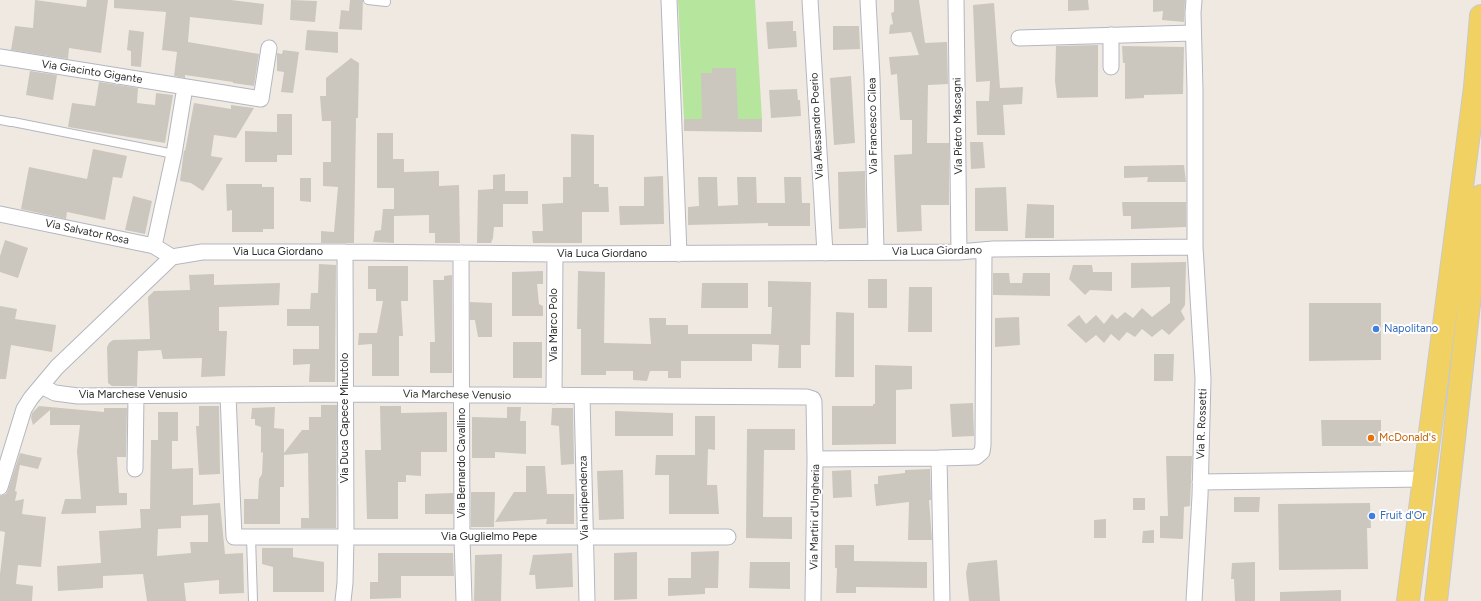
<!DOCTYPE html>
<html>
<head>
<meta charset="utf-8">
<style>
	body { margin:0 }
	canvas { display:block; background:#efe9e1 }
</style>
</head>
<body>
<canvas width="1481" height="601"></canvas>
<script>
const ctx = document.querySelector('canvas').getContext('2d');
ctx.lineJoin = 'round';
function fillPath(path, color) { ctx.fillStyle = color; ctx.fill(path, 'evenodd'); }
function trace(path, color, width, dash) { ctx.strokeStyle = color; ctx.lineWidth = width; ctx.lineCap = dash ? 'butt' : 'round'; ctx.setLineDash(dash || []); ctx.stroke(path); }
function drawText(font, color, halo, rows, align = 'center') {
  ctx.font = font + ' Figtree,sans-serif'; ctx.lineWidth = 4; ctx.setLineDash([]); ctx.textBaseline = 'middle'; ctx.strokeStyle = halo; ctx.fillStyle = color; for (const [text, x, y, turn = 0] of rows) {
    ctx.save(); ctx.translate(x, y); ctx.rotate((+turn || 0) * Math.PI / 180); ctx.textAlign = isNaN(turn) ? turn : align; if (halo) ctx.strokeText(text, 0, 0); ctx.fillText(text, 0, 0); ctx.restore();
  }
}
fillPath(new Path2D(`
	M678 0H755L762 119H684Z`), '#b6e59e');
fillPath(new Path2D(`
	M35 0 86 7 87 0H108L101 53 69 48 68 59 11 50 15 26 33 28Z
	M114 0H231L264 4 262 25 190 17 188 42 259 54 254 86 233 83V82L185 75V78L174 76 177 52 162 50 166 12 114 8Z
	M291 0 317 1 315 22 290 20Z
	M350 0H363L362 30 339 29 341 10 349 11Z
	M894 0H919L925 43 947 42 948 84 928 85 927 143H949V205H921L922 231 897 232 894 155 912 154V120H900L897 74 891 75 889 57 919 55 911 32 889 34 890 25 893 24 891 13 894 12Z
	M1068 0H1088L1089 10 1068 11Z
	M1153 0H1185L1184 22 1162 20 1163 11 1153 12Z
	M994 3 1000 88 1023 87 1022 104 1003 105 1005 135H977L976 101H989L990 81 976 82 973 5Z
	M793 21V31H796L797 47 768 49 766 22Z
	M833 26H859L860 49 833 50Z
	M129 30 144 32 141 67 131 66V51L127 50Z
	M307 30 338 32V53L305 50Z
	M1098 45V97L1057 98 1055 81 1056 46Z
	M1122 46 1184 47 1183 94 1144 95V98L1125 99V63H1123Z
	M283 50 299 52 293 93 281 92 284 72 277 71V53L282 54Z
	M351 58 359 63 358 118H356L354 243H321V231L334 232 338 187 323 186V162H331V121H322L320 96H326V78Z
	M712 68H736L738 119H762V132L684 131V119H702L701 73H712Z
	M30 71 57 75 53 100 26 95Z
	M851 76 855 143 834 145 830 78Z
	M99 82 138 88 137 103 155 105 156 93 173 95 165 143 68 127 72 103 95 106Z
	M797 89 798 100H800L801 116 771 118 769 90Z
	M194 103 231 109V105L254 108 236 138 214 135 211 156 223 158 203 191 191 183 180 181 184 150 185 151Z
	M277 114H292V155H277V162H245V131L277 132Z
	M377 133H393V159H404V172L439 171V186L459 185 460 243H435V233H429V215L394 216V243L373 242 375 231 381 230 383 209H394V188H377Z
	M571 134 594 135V184H599V187H608L609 212H582V243H533L532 231H543L542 204 563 203V177H571Z
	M970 142H983L985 168 971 169Z
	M93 149 127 156 122 178 113 177 105 220 67 212 66 219 21 209 29 167 87 179Z
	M1184 165 1186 182H1147L1148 177 1124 178V166Z
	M865 171 866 228 839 229 838 172Z
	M505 174V191H528V204H503V227H494L493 238 491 243H477L478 190 493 189V175Z
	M663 176 664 224 620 225 619 206H644V177Z
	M698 177H717L718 206 738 205 737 177H756L757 203H785L784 177H801L802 203H810V226H768V223L688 225V207L699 206Z
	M300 178H311V202L300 201Z
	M226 184H262V187H274V229H263V232H232V210L227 211Z
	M1006 187 1008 231H975V188Z
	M133 196 152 201 145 234 125 230Z
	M1122 202H1186V227L1131 229V216H1123Z
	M1027 204 1054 205V238H1025Z
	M5 240 28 248 18 278 0 272V256Z
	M1186 262 1185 305 1181 311 1185 319 1169 335 1162 329 1152 337 1142 329 1135 337 1127 332 1119 341 1111 334 1104 343 1096 335 1086 343 1067 325 1079 315 1086 324 1096 315 1104 324 1112 314 1117 319 1125 312 1133 318 1142 308 1152 317 1170 303V287L1131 288V263Z
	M319 264 336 265 335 382H309L310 364 293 365V349H319V326H287V309H310L311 293H318Z
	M1073 265H1092L1093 272H1112V291L1090 290 1085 295 1069 279Z
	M368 266H408V301H401L403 336H399V376H372V344L358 345 359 333H377L383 301H376V289H368Z
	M543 271V284H537L539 304 543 306V316H512V272Z
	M578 271 605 272 604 343 651 344 649 318H666V325H688V334H771L772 307H768V281L811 282 810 345H801V368H778L779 345 752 344V361H681V378H668V371H650L647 381 633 380V371H606V375H581V329H577Z
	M993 273H1009L1010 283H1022L1023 273H1050V296L993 295Z
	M214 274V285L280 283 279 305 219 307V331H227L225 376 201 377 202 358 163 359 161 350 138 351 137 386H112L108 383 107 347 109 343 113 340 150 339 148 297 154 291 190 290 189 275Z
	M452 275V373H430V342H435L433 280H444V276Z
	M868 279H887V308H868Z
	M702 283H748V308H701Z
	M909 287H932V332H908Z
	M470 302 492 303V337H478L475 320H470Z
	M1309 303H1381V360L1309 361Z
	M0 306 17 309 15 319 56 325 52 352 11 345 6 379H0Z
	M836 312 854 313V377H835Z
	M1019 317 1020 345 995 347V318Z
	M513 342H542V378H513Z
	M1154 354H1174L1173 381H1154Z
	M875 365 912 366V389L896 390V444L832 445V406H873V404H875Z
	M973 403 974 436 952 437 950 404Z
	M321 405H337L336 528H301V518H309L308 453 284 455V487H280V524H244V499H258L259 479 262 474 263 452 261 453V427L255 425V419H251L252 408 275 407 274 428 284 429V453L302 430H309V417H321Z
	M39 406 104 412V408H127L126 457H117L119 493H127V505L96 506V513L61 514 65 499H81L77 451 80 425H50V410L33 425 31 418 32 413Z
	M199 406H219L220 474 199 475 196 426H199Z
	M380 406H401V413L447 412V452H421V476L406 475V482H398V519H367L365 450H381Z
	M507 407H521L520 421H526V454L495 452V458H472V417L507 418Z
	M552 408H573L574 464 561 465 559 426 551 425Z
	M615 411 673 413V436H615Z
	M158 412H178V441H172V469L193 468V505L220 503 225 554 243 553 244 593 219 594V580L184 583 186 601H147L143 574 103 576V588L58 591 57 566 101 563 99 531 141 528 140 509H150L151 440H158ZM208 515V542H190L191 553 157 556 158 529 181 528V516Z
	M695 416H715V450L708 449 707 485H717L719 514H669V475H655L656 455H695Z
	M1321 420H1381V446H1322Z
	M747 429H795V450H764L763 517H792V539L746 538Z
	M20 453 42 458 38 469 20 465 15 491 17 492 15 501 24 499 22 514 46 517 41 567 18 565 16 584 33 586 32 601H0V574L5 532 0 531V496L6 494 8 490Z
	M1166 456H1192L1190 506 1184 507 1183 539 1160 538V516H1168Z
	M526 466H545L547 494H574V524H546L547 519 495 522 514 492H526Z
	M930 469 931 500H929L932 540H908L909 502 876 506 874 484H878V476L905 473V470Z
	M623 470 624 519 599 520 597 471Z
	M851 470 852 497 833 498 832 471Z
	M471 492H495L494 527H471Z
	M453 493V514H425V494Z
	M1234 497H1260L1259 512H1234Z
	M1133 498H1145V510H1133Z
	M1370 503 1371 528H1367L1368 569 1279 570 1278 504Z
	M1106 519V538H1094V520Z
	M1154 530V543H1142L1143 531Z
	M835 545H854V561L927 562V588L856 587V593H836L837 568H835Z
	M262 548H293V557L324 562V592H273V567L262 564Z
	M719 551 718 588H705V594L668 596V578H691V552Z
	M637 552V599L614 600V553Z
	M378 553H453L454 576H401V598L370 599V582H378Z
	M572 553 573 587 536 589 535 575H529L533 555Z
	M502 554 501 601H474L475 555Z
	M997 560 1000 601H969L966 573 968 563Z
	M750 562H790V589L749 588Z
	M1255 562V601H1235L1234 579H1231L1232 563Z
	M1341 590V601H1280V592Z`), '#cbc7bf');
const service = new Path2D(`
	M368 0 386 2
	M0 120 11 122
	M13 122 174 154
	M251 537 253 601`);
const minor = new Path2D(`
	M669 0 679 254
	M810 0 825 253
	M868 0 872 77 876 252
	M956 0 959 252
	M1019 38 1193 33
	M0 57 261 99 269 48
	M1111 67V35
	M0 214 154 246 172 257
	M154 246 174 154 185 87
	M461 253 462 538 464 601
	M41 386 55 393 78 396 345 394 807 397 813 399 814 402 815 459
	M228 395 234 537H728
	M554 396 555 254
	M582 396 587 601
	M135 469 136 395
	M1200 482 1424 479
	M0 487 24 409 31 398 57 367 172 257 202 252H345L555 254 959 252 993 249 1195 247
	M343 601 345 583 346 536 345 252
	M813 601 815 459 939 458
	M942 601 939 458 976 457 982 452 983 445 984 250
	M1194 601 1200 496 1203 379 1195 247V90L1193 13 1194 0`);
const primary = new Path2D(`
	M1408 601 1475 87 1481 16
	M1436 601 1481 196`);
trace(service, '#b4b7c1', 10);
trace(minor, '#b4b7c1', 17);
trace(primary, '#c9c9c9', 24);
trace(service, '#fff', 8);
trace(minor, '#fff', 15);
trace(primary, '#f2d163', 22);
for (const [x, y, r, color] of [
	[1376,329,4,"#3f7fe0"],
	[1371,438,4,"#e8710a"],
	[1372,516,4,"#3f7fe0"]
]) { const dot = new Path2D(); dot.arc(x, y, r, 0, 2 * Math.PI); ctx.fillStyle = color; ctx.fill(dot); trace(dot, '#fff', 1.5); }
drawText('11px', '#2e2e2e', '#fff', [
	["Via Giacinto Gigante",92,72,9],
	["Via Alessandro Poerio",817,126,-93],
	["Via Francesco Cilea",873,126,-91],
	["Via Pietro Mascagni",958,126,-91],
	["Via Salvator Rosa",87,232,12],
	["Via Luca Giordano",937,251,-1],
	["Via Luca Giordano",278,252],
	["Via Luca Giordano",602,254],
	["Via Marco Polo",554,325,-90],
	["Via Marchese Venusio",133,395],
	["Via Marchese Venusio",457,395,1],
	["Via Duca Capece Minutolo",345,418,-90],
	["Via R. Rossetti",1202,424,-88],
	["Via Bernardo Cavallino",462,463,-90],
	["Via Indipendenza",584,498,-91],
	["Via Martiri d'Ungheria",815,517,-89],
	["Via Guglielmo Pepe",489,537]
]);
drawText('11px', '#366cbe', '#fff', [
	["Napolitano",1384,329],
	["Fruit d'Or",1380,516]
], 'left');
drawText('11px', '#c56008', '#fff', [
	["McDonald's",1379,438]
], 'left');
</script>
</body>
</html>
